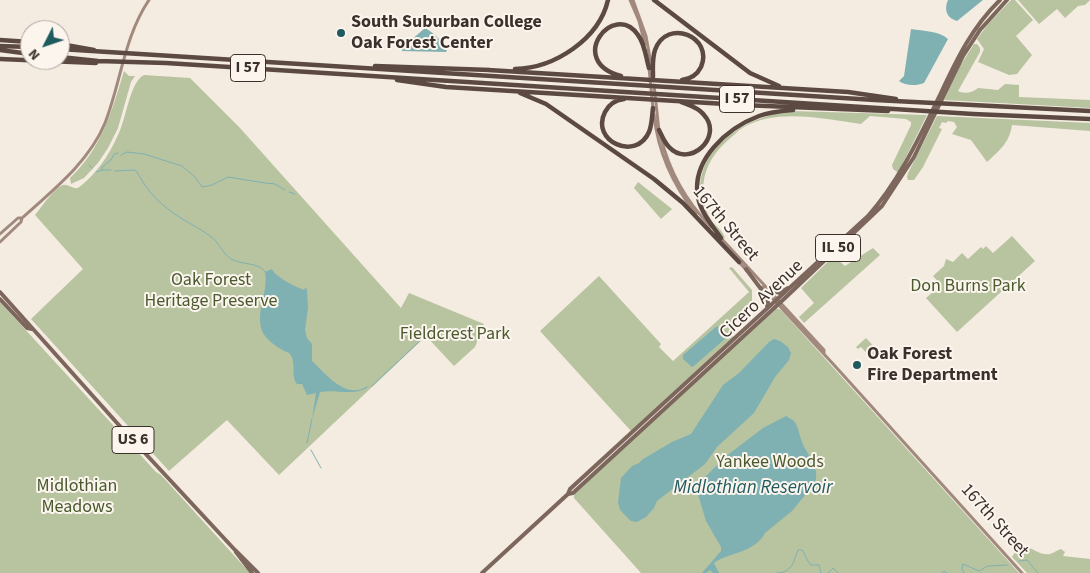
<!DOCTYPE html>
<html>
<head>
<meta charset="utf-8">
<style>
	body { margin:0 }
	#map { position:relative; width:1090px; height:573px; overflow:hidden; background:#f4ebe1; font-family:"Source Sans 3",sans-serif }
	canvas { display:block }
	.north { position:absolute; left:20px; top:20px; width:50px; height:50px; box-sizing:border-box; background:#fbf5ee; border:1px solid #aea6a0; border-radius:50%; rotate:229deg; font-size:14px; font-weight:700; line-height:20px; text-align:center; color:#3b302b }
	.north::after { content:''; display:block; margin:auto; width:18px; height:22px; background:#1f5a5e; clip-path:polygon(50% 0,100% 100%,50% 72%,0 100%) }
</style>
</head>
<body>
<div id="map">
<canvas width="1090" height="573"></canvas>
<div class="north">N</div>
</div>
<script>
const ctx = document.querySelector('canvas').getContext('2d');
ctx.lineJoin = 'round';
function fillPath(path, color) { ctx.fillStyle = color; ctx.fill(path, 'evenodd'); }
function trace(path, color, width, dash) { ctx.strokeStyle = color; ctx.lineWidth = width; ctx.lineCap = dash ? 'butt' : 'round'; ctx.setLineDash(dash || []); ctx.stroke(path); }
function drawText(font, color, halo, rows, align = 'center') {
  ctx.font = font + ' "Source Sans 3",sans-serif'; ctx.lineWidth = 4; ctx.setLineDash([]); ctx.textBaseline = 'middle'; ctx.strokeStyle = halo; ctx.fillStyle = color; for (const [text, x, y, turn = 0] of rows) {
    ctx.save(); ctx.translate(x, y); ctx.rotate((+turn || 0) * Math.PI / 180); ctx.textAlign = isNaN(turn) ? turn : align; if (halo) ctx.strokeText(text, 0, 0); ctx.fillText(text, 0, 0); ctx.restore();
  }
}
fillPath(new Path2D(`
	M1011 0H1015L1033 20 1016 36 1032 55 1017 74 1009 75 978 62 984 49 977 39 988 24Z
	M1018 0H1090L1085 5 1078 6 1065 18 1057 9 1039 24Z
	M974 44H977L980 48V52L958 91C964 94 973 93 978 88L998 90 1005 84 1019 85V97L1090 100V108L944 100 960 66Z
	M124 71 129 76H135L131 82 118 128 108 148 98 163 84 178 71 184 70 178C101 149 112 111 124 71Z
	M144 75 190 78 240 128 401 308 409 293 484 324 475 347 454 366 426 336 279 475 227 420 169 471 31 319 83 269 35 215C41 208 54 188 63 185 68 184 72 189 78 188 96 175 109 155 118 135 126 120 130 81 144 75Z
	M792 111 927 115 899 171 897 172 893 169 892 165 911 125V122L906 119 870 116 861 124C824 119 778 108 744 127 737 131 732 137 726 142 711 156 703 171 703 192 703 202 706 213 712 221 716 227 724 231 725 239 665 178 724 119 792 111Z
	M937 116 1090 123V131L1012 125C1009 143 1001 149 987 162L971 140 952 134 957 127 954 122 948 121 946 123 942 122 939 128 942 129 923 167 914 180H908L907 177 908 173Z
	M638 182 672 209 661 219 634 188Z
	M1012 236 1035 261 957 332 926 298 941 285 933 276 944 266 946 259 953 262 962 253 968 259 981 247 983 249 986 246 993 253Z
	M852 238 857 244 837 259 845 266 873 248 880 255 804 323 799 317 814 303 801 288Z
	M732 267 752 290V301L730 323 729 327 733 337 631 431 540 331 599 276 661 344 659 347 673 361 749 292 729 268Z
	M0 302 156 472 161 475 250 573H0Z
	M776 308 781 310 1019 573H641L574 498V494Z
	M866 338 881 354 874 361 861 347 858 349 856 347Z
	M1023 547C1032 546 1039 556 1050 554 1053 553 1058 550 1061 549L1065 552 1063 556 1090 559V573H1027L1012 557 1015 552Z`), '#b8c4a0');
fillPath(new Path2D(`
	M948 0H983L957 21C946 18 944 9 948 0Z
	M425 28C434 33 442 41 447 50L446 52 402 51V48Z
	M911 29C923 31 939 31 948 39L924 83C917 86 905 86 899 81L904 76Z
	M272 269C275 277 296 287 304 290L306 287 307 290 308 308 305 330 307 338 312 344V361C323 371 340 393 358 390 361 390 365 387 369 386 358 397 335 389 320 392L312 419 316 393 307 395 302 384H297C290 375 297 363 290 354 287 351 287 353 284 351 277 347 267 340 263 333 254 313 269 292 265 272Z
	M717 326 726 335V338L695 365 692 367 683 359V355Z
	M774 339 780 341 788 347 791 353 789 360 775 377 754 413 717 447 705 464 657 501 654 508 646 517 637 522 631 521 620 510 618 502 621 478 632 466 639 463 643 459 672 442 691 434 723 385 739 373 769 342Z
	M786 416C789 418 791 419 793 420 798 425 799 433 801 439 805 453 821 467 815 483L792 511 765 533C755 553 729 552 714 563L719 573H713L710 570 706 573H702L721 551V547L706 521 697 491 699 483 725 457 763 428Z`), '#7fb0b2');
trace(new Path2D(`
	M121 155 127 152 144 154 182 166 195 177 202 187 212 185 228 177 265 183 275 184 285 190
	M89 165 92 168
	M102 170V167L111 160 114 154 118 153
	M115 171 134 170 137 172C147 191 162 207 181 218 190 224 201 229 210 236 219 242 222 253 231 259 241 265 260 262 265 272
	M96 172 102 170H111
	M289 192 295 194
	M372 386 423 338 424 335
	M307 443 312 419
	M311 450 321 468
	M1019 561 1027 560 1038 573
	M777 573C793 572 793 562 798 550H802C806 555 806 560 811 565H819L821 573
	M828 573 833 568 838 573
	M942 573 944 571 947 573
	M964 573 962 569 963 564 979 571 988 566 1008 565`), '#7fb0b2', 1);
trace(new Path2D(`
	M630 0 639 21 645 44
	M633 0 646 36 651 64
	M649 68 653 109
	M654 85 659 131
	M654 115C658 152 673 185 696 214
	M661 137C669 171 687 202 711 227
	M0 234 18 218H22C53 190 89 162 105 123 121 82 124 37 149 0
	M720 237 824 350V354
	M0 242 21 222 22 218
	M738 261 747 271
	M762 287 835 366 1022 573`), '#a18a7d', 3);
trace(new Path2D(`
	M746 269 767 297 768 303 767 306
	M770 290 780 293 788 288
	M0 292 117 423 235 550 258 573
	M0 299 27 328 32 329
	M568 494 573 493 784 299 882 206 914 157 963 56 980 30 1007 0
	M236 552 252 573
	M482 573 568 494 570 489 868 216C899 181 919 138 939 97 956 61 971 28 1000 0`), '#7d675c', 4);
trace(new Path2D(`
	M654 0 750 73 779 86
	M0 40 30 42
	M60 44 94 50
	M0 46 30 47
	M60 49 875 100 1090 111
	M0 50 30 54
	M60 57 98 61 166 63 973 114 1090 119
	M0 59 96 63
	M375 66 490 70
	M515 69C555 68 599 39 608 0
	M488 70 848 92 896 99
	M621 76C565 61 614 0 638 35 645 44 646 58 649 68
	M653 77C653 68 652 59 655 50 667 17 714 37 701 67 697 75 690 79 682 80
	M397 80 446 87 742 105 888 111
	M520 93 546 104 654 179 683 203 739 262
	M624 99C616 100 609 104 605 112 590 141 636 162 649 132 652 125 652 116 653 108
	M659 130C662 136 664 142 669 147 689 169 724 137 704 115 699 108 689 105 681 102
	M721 238C712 225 701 213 698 197 691 160 727 128 759 116 770 112 782 111 793 110`), '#5c4a42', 4.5);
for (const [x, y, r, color] of [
	[341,33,5,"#1f5a5e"],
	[857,365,5,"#1f5a5e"]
]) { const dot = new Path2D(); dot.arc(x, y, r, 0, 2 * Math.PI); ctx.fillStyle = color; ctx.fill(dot); trace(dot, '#fbf5ee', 2); }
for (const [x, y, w] of [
	[248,68,35],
	[737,99,35],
	[838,248,45],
	[133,440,42]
]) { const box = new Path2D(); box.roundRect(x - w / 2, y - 13.5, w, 27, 4); ctx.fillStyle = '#fbf5ee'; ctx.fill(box); trace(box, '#3b302b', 1); }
drawText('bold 16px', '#3b302b', null, [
	["I 57",248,68],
	["I 57",737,99],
	["IL 50",838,248],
	["US 6",133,440]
]);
drawText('bold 18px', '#3b302b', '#fbf5ee', [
	["South Suburban College",351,23],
	["Oak Forest Center",351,44],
	["Oak Forest",867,355],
	["Fire Department",867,376]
], 'left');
drawText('18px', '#3b302b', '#fbf5ee', [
	["167th Street",725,224,50],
	["Cicero Avenue",762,300,-43],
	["167th Street",994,521,48]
]);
drawText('18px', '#4a5a2e', '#fbf5ee', [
	["Oak Forest",211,281],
	["Heritage Preserve",211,302],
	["Don Burns Park",968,287],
	["Fieldcrest Park",455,335],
	["Yankee Woods",770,463],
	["Midlothian",77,487],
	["Meadows",77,508]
]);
drawText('italic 19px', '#1f5a5e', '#fbf5ee', [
	["Midlothian Reservoir",753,489]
]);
</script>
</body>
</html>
